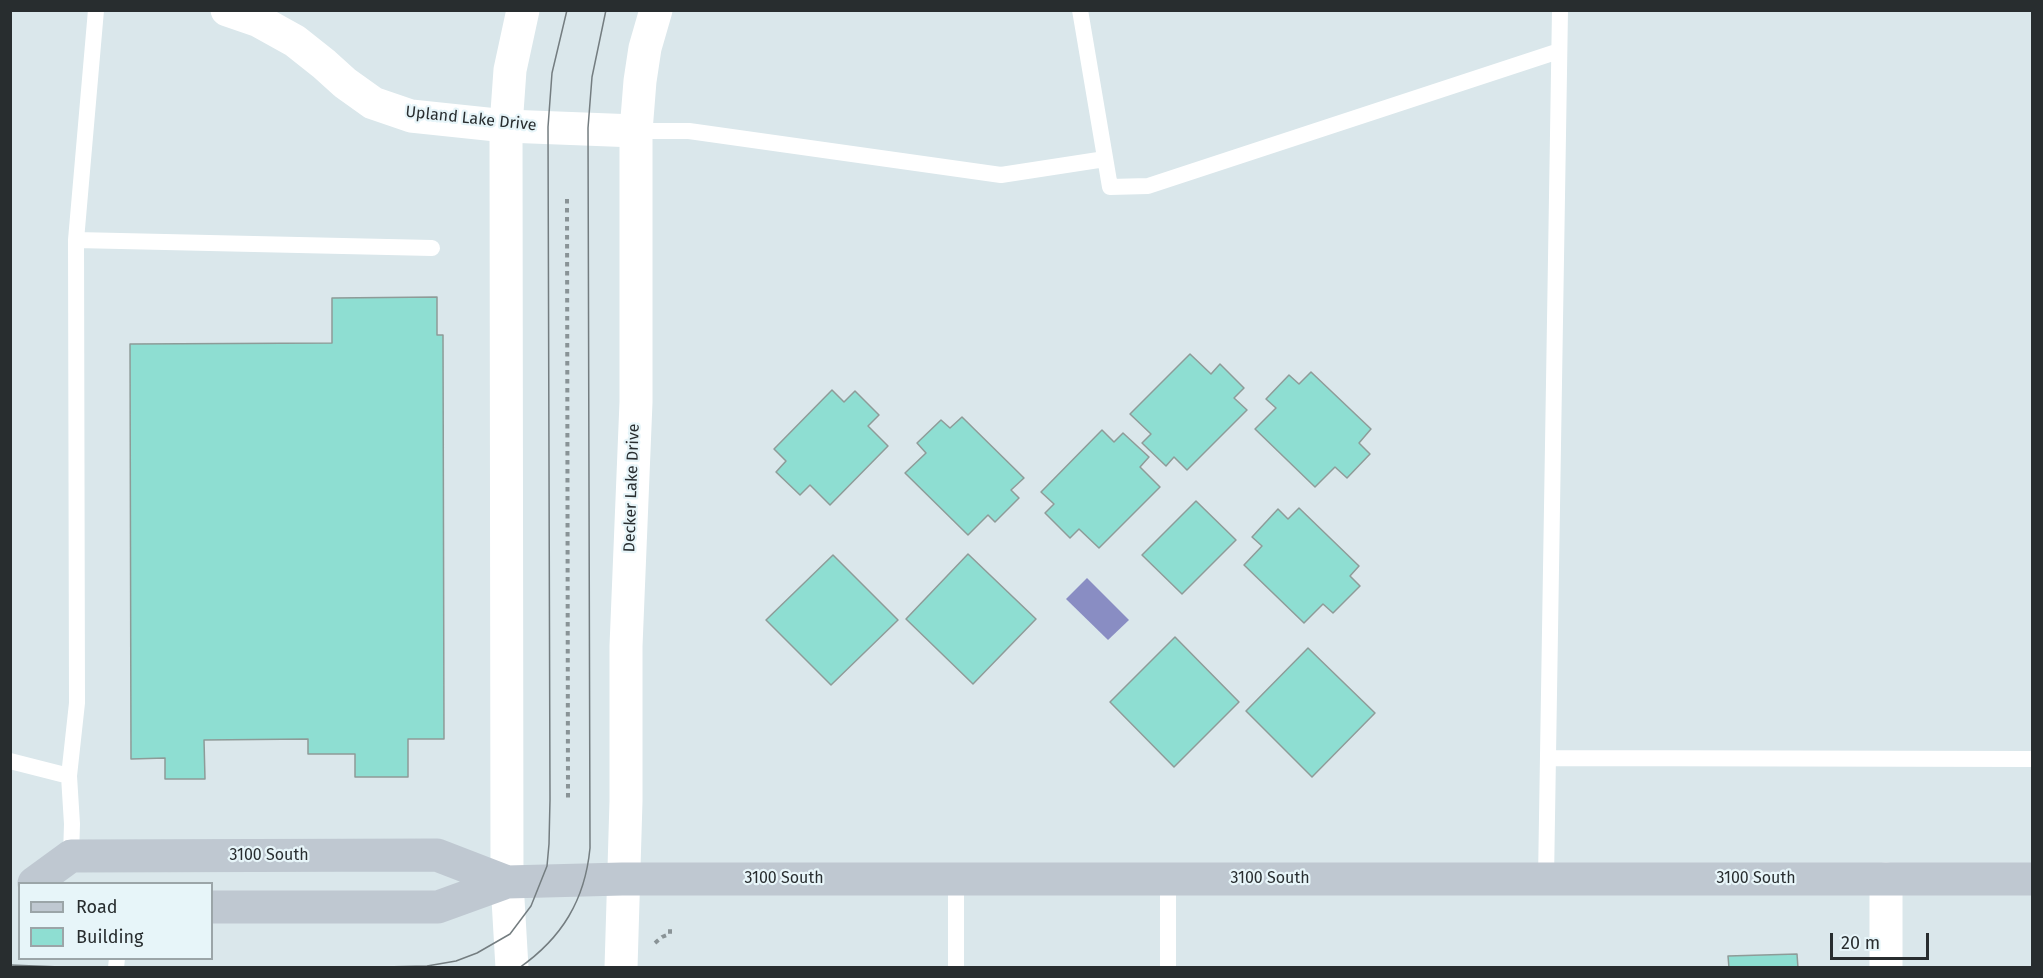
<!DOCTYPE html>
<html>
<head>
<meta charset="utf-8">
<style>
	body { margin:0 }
	#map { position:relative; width:2043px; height:978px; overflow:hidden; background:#dae7eb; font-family:"Fira Sans",sans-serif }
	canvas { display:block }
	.frame { position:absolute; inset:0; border:12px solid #282d2f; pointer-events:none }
	.legend { position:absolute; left:18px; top:882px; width:195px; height:78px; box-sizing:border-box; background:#e7f5f9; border:2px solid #9ba5a8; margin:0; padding:8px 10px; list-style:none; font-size:18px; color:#282d2f }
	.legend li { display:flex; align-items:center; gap:12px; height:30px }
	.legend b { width:30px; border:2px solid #9ba5a8 }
	.scale { position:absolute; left:1830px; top:933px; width:99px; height:27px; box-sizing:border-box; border:3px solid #282d2f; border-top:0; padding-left:8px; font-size:18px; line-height:21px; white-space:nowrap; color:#282d2f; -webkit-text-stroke:4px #e7f5f9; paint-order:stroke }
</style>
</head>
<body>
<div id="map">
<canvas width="2043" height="978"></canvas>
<div class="frame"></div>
<ul class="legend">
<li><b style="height:8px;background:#bfc8d1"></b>Road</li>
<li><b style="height:16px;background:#8eded2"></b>Building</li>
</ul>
<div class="scale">20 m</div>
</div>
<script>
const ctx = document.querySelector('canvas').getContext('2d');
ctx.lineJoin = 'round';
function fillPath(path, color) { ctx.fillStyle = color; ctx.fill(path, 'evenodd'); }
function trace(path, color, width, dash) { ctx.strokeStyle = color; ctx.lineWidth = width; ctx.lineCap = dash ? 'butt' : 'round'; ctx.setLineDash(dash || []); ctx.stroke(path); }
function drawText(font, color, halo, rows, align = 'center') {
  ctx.font = font + ' "Fira Sans",sans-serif'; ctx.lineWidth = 4.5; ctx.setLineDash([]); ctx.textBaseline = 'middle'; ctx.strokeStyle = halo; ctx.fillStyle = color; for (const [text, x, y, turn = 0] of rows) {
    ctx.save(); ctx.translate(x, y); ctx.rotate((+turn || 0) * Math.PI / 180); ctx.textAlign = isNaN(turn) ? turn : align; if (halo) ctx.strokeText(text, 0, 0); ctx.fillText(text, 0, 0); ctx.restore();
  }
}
fillPath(new Path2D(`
	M1087 578 1129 620 1108 640 1066 599Z`), '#898dc3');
const building = new Path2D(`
	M437 297V335H443L444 739H408V777H355V754H308V739L204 740 205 779H165V758L131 759 130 344 332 343V298Z
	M1190 354 1211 374 1220 364 1244 388 1234 398 1247 410 1187 470 1174 457 1166 466 1142 443 1151 434 1130 414Z
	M1311 372 1371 429 1359 443 1370 454 1347 478 1335 467 1315 487 1255 429 1276 408 1266 399 1289 375 1299 384Z
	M832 390 844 402 855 391 879 415 868 426 888 446 830 505 810 485 800 495 776 472 786 461 774 449Z
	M962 417 1024 478 1011 490 1019 498 995 522 988 515 968 535 905 473 926 453 917 443 941 420 950 428Z
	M1102 430 1114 442 1123 433 1149 457 1140 467 1160 487 1099 548 1079 529 1070 538 1045 513 1054 504 1041 492Z
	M1196 501 1236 540 1182 594 1142 555Z
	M1299 508 1359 566 1350 576 1360 586 1333 613 1323 604 1304 623 1244 565 1262 546 1252 537 1278 509 1288 519Z
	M968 554 1036 619 973 684 906 619Z
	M833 555 898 620 831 685 766 620Z
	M1175 637 1239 702 1174 767 1110 702Z
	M1308 648 1375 713 1312 777 1246 711Z
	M1797 954 1798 968H1729L1728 956Z`);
fillPath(building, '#8eded2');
trace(building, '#8e9b98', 1.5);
trace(new Path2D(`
	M567 199 568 800
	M655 943 662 937 670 934V929`), '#899396', 4, [4.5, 4.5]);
trace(new Path2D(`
	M1080 10 1110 187 1148 186 1559 51
	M636 131H689L1001 175 1105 159
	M76 240 432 248
	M1548 758 2032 759
	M10 761 69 776
	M71 856 72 824 69 776 77 703 76 240 96 10
	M1168 879V968
	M1546 879 1560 10
	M116 968 117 958
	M956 968V879`), '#fff', 16);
trace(new Path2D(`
	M227 10 259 21 295 41 324 64 345 83 373 103 411 116 506 126 636 131
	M1886 879V968`), '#fff', 33);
trace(new Path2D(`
	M512 968 507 882 506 126 510 70 523 10
	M621 968 626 801V646L636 402V131L640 81 645 48 656 10`), '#fff', 33);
trace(new Path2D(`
	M34 883 71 856 437 855 507 882
	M212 907H438L507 882 622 879H2032`), '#bfc8d1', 33);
trace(new Path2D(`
	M10 965 86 968
	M338 968 427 966 456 961 477 953 510 934 531 906 547 866 549 844 550 800 548 127 552 73 567 10
	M519 968C562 938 585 900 590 848L588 128 592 77 606 10`), '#747d80', 1.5);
drawText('16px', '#282d2f', '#e7f5f9', [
	["Upland Lake Drive",471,119,6],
	["Decker Lake Drive",632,488,-88],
	["3100 South",269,856],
	["3100 South",784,879],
	["3100 South",1270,879],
	["3100 South",1756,879]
]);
</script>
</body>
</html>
